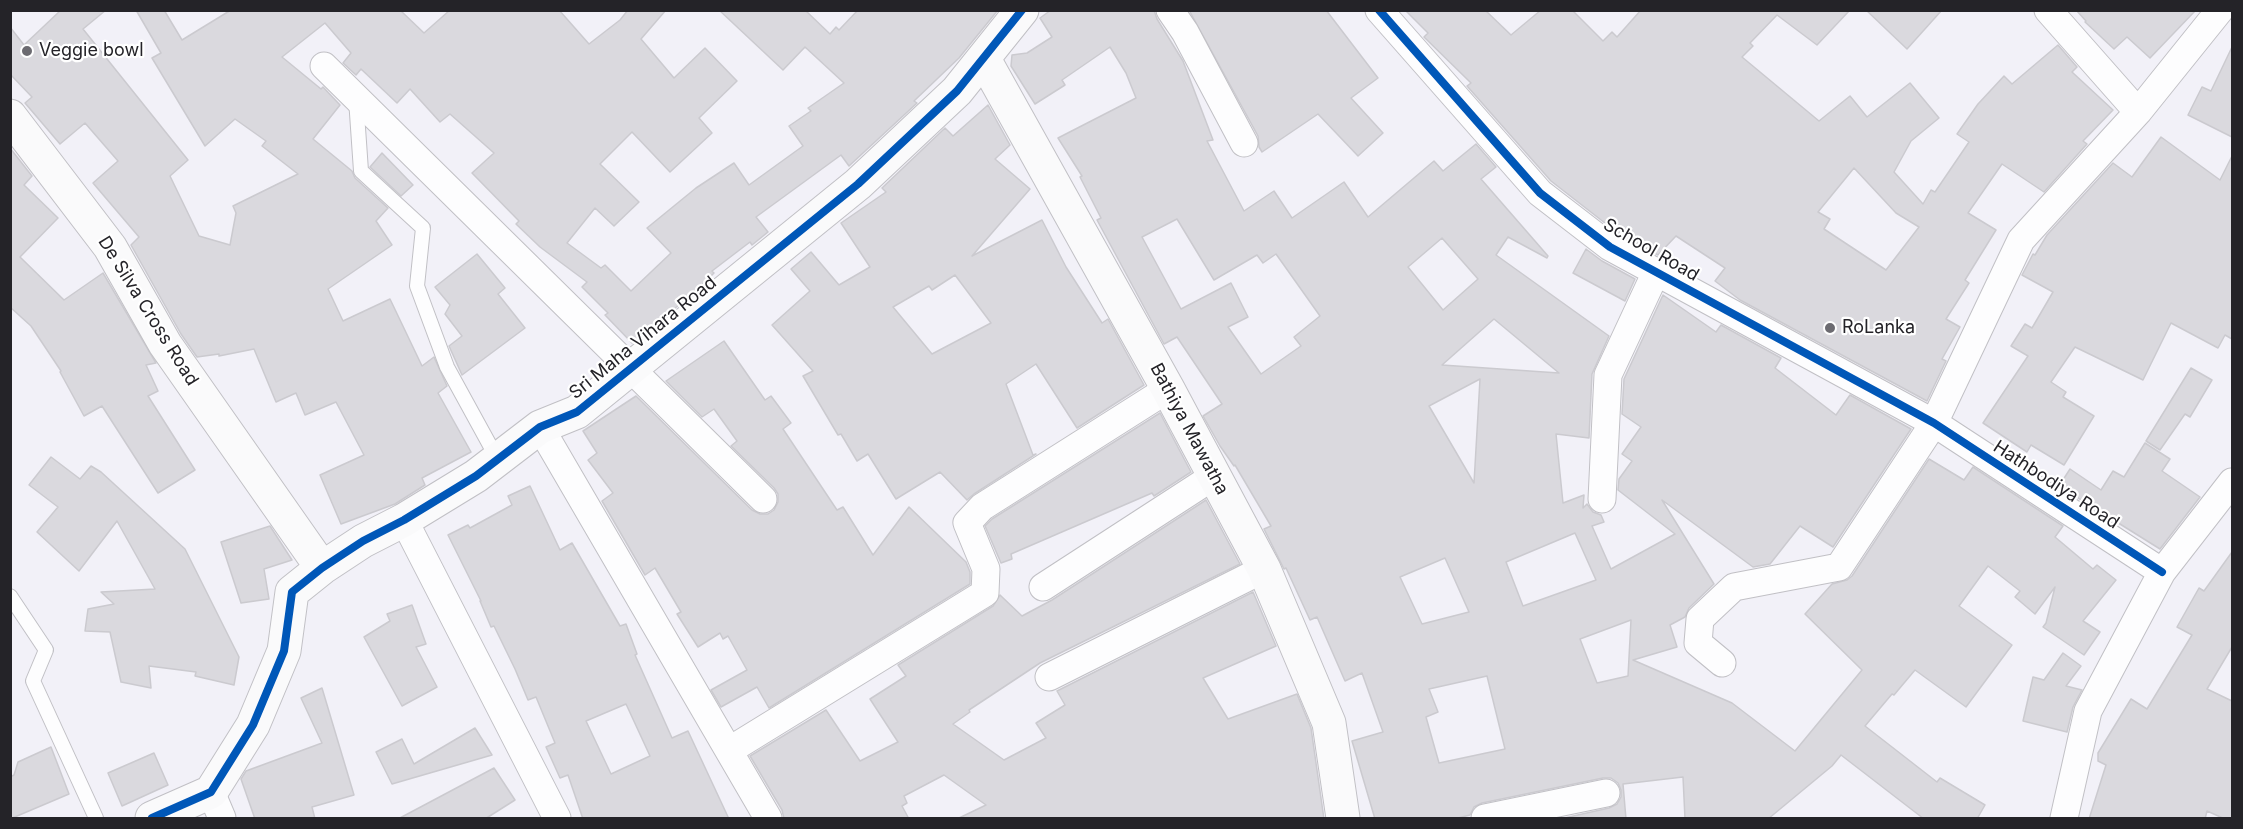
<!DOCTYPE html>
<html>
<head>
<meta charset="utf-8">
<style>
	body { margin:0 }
	#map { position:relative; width:2243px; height:829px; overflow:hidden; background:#f2f1f8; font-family:Inter,sans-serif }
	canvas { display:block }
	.frame { position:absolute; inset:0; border:12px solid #242328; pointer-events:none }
</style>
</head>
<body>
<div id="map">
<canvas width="2243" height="829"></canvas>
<div class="frame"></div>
</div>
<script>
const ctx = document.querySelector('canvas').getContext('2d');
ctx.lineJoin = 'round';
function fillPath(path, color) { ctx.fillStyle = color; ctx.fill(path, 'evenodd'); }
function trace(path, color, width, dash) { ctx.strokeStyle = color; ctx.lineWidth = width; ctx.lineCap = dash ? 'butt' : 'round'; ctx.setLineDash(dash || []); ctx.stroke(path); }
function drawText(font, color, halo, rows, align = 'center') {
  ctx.font = font + ' Inter,sans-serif'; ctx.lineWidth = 4.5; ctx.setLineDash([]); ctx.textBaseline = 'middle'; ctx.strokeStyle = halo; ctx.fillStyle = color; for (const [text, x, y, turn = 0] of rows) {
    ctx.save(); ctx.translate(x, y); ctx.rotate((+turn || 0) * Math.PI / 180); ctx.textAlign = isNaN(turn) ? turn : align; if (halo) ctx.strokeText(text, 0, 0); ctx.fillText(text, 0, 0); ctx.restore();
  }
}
const building = new Path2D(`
	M61 10H106L83 29 188 160 170 176 199 236 230 245 236 213 233 206 298 174 262 146 266 141 235 119 205 146 152 58 161 53 136 10H164L182 40 231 10H400L424 33 450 10H559L589 44 620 20 628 10H666L641 39 674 78 705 48 737 81 699 118 712 133 670 172 632 132 600 164 639 202 614 226 595 208 567 243 601 268 605 265 631 291 671 253 647 228 696 188 734 163 749 185 803 146 789 126 811 111 808 108 844 83 805 47 783 70 719 10H805L830 34 836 27 839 30 858 10H998L959 58 914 101 917 103 849 166 841 155 756 217 768 232 752 245 750 242 712 271 714 273 695 292 632 343 605 315 608 313 582 287 587 282 540 247 516 224 519 221 472 173 494 153 450 114 440 122 410 89 397 103 361 69 356 75 343 63 351 53 325 23 282 57 321 89 323 87 340 105 313 139 352 171 355 178 388 208 376 221 392 245 328 289 343 321 390 299 422 366 434 357 447 386 438 393 471 452 422 478 425 485 395 504 341 524 320 475 364 455 336 402 305 415 296 393 276 402 254 349 219 356V354L197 357 181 334 131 245 139 237 93 183 118 161 85 123 60 144 25 103 32 97 10 74V27L24 45Z
	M1051 10H1154L1157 19 1183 61 1213 140 1207 141 1244 211 1274 191 1292 218 1344 182 1368 217 1434 161 1443 171 1476 144 1496 167 1481 179 1548 256 1547 258 1508 237 1496 255 1609 336 1592 374 1589 438 1556 434 1563 503 1584 495 1583 508 1587 504 1593 512 1601 515 1604 522 1592 526 1611 569 1675 534 1618 490 1619 479 1632 461 1622 454 1641 427 1622 414 1624 379 1663 295 1716 332 1721 325 1781 358 1775 368 1836 415 1850 395 1911 429 1833 547 1800 526 1770 564 1753 567 1662 500 1714 584 1689 608 1685 617 1670 625 1677 647 1633 660 1732 703 1795 751 1862 670 1805 614 1832 584 1847 580 1852 576 1929 459 1964 480 1973 467 2063 526 2055 537 2093 569 2097 565 2116 580 2083 621 2100 632 2084 655 2043 627 2046 623 2055 587 2035 614 2015 597 2020 591 1988 566 1959 606 2012 645 1966 707 1915 670 1894 695 1892 694 1865 726 1937 782 1940 778 1985 805 1977 819H1924L1841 755 1832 766 1768 819H1685L1683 777 1623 784 1626 819H1560L1609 808 1617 804 1621 797V790L1618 783 1611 778H1603L1482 803 1474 807 1470 815 1454 819H1375L1352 741 1383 732 1362 673 1345 681 1317 617 1310 620 1286 568 1284 569 1264 529 1271 526 1235 465 1234 466 1220 446 1203 416 1222 404 1177 337 1164 344 1097 220 1101 218 1080 177 1082 176 1058 138 1136 98 1126 73 1110 47 1062 80 1065 85 1035 104 1011 66 1012 55 1027 53 1052 37 1040 18ZM1177 219 1214 280 1257 255 1263 263 1276 254 1320 316 1294 337 1301 346 1261 374 1228 327 1248 317 1231 283 1181 309 1142 237ZM1442 238 1478 279 1443 310 1408 267ZM1494 319 1559 373 1442 365ZM1480 379 1474 483 1429 406ZM1575 533 1596 580 1523 606 1506 562ZM1445 558 1469 612 1422 624 1400 577ZM1631 620 1628 676 1597 683 1580 639ZM1487 676 1505 749 1439 763 1426 717 1438 712 1429 689Z
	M1189 10H1326L1378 78 1351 98 1383 133 1358 156 1318 114 1262 152 1259 147 1258 136Z
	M1405 10H1485L1511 35 1541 10H1572L1603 41 1612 32 1617 37 1641 10H1850L1817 45 1777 15 1750 43 1753 46 1742 57 1819 121 1850 96 1867 117 1910 83 1939 118 1911 141 1894 172 1923 204 1931 190 1935 192 1969 142 1957 134 1978 104 2004 76 2012 84 2058 45 2077 67 2072 72 2113 110 2083 141 2087 144 2044 192 2002 164 1968 213 1996 230 1965 280 1969 283 1946 319 1960 327 1942 359 1946 361 1927 401 1740 300 1715 281 1725 268 1676 236 1658 255 1619 234 1551 181 1467 86 1471 83 1424 37 1428 33ZM1854 168 1896 213 1919 227 1886 270 1824 229 1830 219 1818 212Z
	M1866 10H1942L1907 49Z
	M2076 10H2196L2150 58 2127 37 2114 49 2085 22 2086 21Z
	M2232 47V137L2188 115 2202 87 2211 91Z
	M988 105 1010 145 995 159 1030 189 972 256 1042 220 1066 267 1102 323 1108 319 1144 385 1077 428 1036 364 1006 384 1033 455 1036 454 974 494 967 500 940 472 896 499 868 454 857 461 841 434 838 435 803 376 813 371 772 325 810 291 791 269 811 252 839 285 870 267 841 223 886 192 882 188 945 128 953 136ZM955 275 991 323 932 354 893 307 929 286 932 290Z
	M2161 137 2220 180 2232 156V339L2225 335 2218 348 2171 323 2143 380 2075 347 2051 382 2066 392 2063 397 2094 416 2064 465 2031 445 2027 452 1983 423 2028 356 2011 346 2025 324 2032 328 2053 292 2022 275 2033 254 2035 255 2047 235 2113 163 2132 177Z
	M10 148 32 176 24 185 58 218 20 257 64 300 103 273 156 363 146 365 158 391 148 396 195 470 158 493 102 406 84 416 60 372 61 371 31 326 10 307Z
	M382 153 413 185 401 196 370 167Z
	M1586 249 1602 261 1635 279 1625 301 1573 273Z
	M477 254 505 288 498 294 525 328 462 375 449 346 462 336 445 314 450 305 435 287Z
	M724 341 765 400 771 396 791 423 783 429 837 510 843 507 873 555 909 507 966 562 970 572V584L769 708 757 687 721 707 711 690 747 670 728 636 723 639 720 633 698 647 677 614 681 612 655 568 645 575 602 501 613 493 588 460 597 453 583 431 636 396 752 510 760 514H768L774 510 778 502V494L774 488 731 446 737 441 714 409 702 417 666 381Z
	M2191 368 2212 380 2190 417 2185 414 2160 450 2146 441Z
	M1160 413 1191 472 1154 496 1152 493 1011 554 1012 559 1001 563 985 526 992 519Z
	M2145 443 2170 459 2162 471 2200 497 2160 549 2059 486 2070 469 2101 490 2113 471 2124 477Z
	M51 457 80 479 91 466 101 472 185 549 239 657 234 685 195 676 196 672 149 666 151 688 121 682 110 632 85 631 88 609 114 604 101 592 155 589 117 521 79 571 37 532 58 507 29 485Z
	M530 486 560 550 572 543 620 626 626 624 637 654 635 655 672 738 688 731 729 819H583L568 775 560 778 546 747 555 743 536 697 528 700 515 669 494 626 491 627 480 601H481L448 535 468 525 470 528 512 505 508 496ZM626 704 650 756 611 774 586 721Z
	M1206 500 1240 564 1040 663 969 710 970 712 953 724 1004 760 1046 738 1036 723 1065 705 1057 691 1253 592 1276 646 1203 678 1228 719 1297 694 1311 728 1324 819H957L986 805 944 775 904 796 907 803 902 806 909 819H784L782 810 750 756 826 710 860 761 898 742 870 699 906 676 898 665 993 606 1000 595 1022 616 1052 600Z
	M270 526 292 560 264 569 269 599 241 603 221 542Z
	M2232 552V647L2207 689 2232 701V819H2225L2207 811 2205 819H2089L2106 765 2098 761V753L2131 699 2147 709 2192 635 2177 627 2199 588 2204 591Z
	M412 605 426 644 416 647 437 687 402 706 364 637 390 621 387 614Z
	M2063 653 2081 666 2066 686 2082 690 2073 707 2067 732 2023 721 2033 677 2044 680Z
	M322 688 354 795 312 807 315 819H255L241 779 246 771 322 743 301 698Z
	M475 728 492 755 392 784 376 752 402 739 414 764Z
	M51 747 69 794 10 819V777L14 775 18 762Z
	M154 753 168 785 122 806 108 773Z
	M494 768 515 800 485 819H398Z`);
fillPath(building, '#dad9de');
trace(building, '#cbcacf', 1.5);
const lane = new Path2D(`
	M356 99 361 171 423 228 417 286 447 367 498 460
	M10 596 46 650 33 681 96 818`);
const street = new Path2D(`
	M1170 10 1185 32 1244 143
	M1379 10 1540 193 1610 247 1934 423 2162 572
	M2048 10 2138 112
	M324 66 763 499
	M540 427 768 818
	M1602 499 1608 375 1656 272
	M404 520 557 818
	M1043 587 1214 476
	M1722 663 1698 643 1700 619 1734 587 1839 567 1934 423 2021 240 2138 112 2220 10
	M1049 677 1264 569
	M730 750 985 593 986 569 967 523 982 507 1168 389
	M211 792 222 818
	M1485 818 1606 793
	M2064 818 2088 711 2162 572 2232 482`);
const secondary = new Path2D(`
	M984 59 1168 389 1264 569 1329 723 1343 818
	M10 116 110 247 165 344 322 568
	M152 818 211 792 253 725 284 651 292 592 322 568 363 541 404 520 476 476 540 427 577 412 858 184 957 91 1022 10`);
trace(lane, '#c1c0c5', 16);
trace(street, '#c1c0c5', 29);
trace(secondary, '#c1c0c5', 35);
trace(lane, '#fdfdfe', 14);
trace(street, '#fdfdfe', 27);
trace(secondary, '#fafafb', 33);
trace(new Path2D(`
	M1379 10 1540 193 1610 247 1934 423 2162 572
	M152 818 211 792 253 725 284 651 292 592 322 568 363 541 404 520 476 476 540 427 577 412 858 184 957 91 1022 10`), '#0057b8', 8);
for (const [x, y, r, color] of [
	[27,51,6,"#6c6b71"],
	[1830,328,6,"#6c6b71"]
]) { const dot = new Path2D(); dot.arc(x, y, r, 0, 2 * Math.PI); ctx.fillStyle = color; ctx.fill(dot); trace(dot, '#fff', 2); }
drawText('18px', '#242328', '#fff', [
	["Veggie bowl",39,51],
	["RoLanka",1842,328]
], 'left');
drawText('18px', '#242328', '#fff', [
	["School Road",1651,250,30],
	["De Silva Cross Road",148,311,58],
	["Sri Maha Vihara Road",643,338,-39],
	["Bathiya Mawatha",1189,429,62],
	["Hathbodiya Road",2056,485,33]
]);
</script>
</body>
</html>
